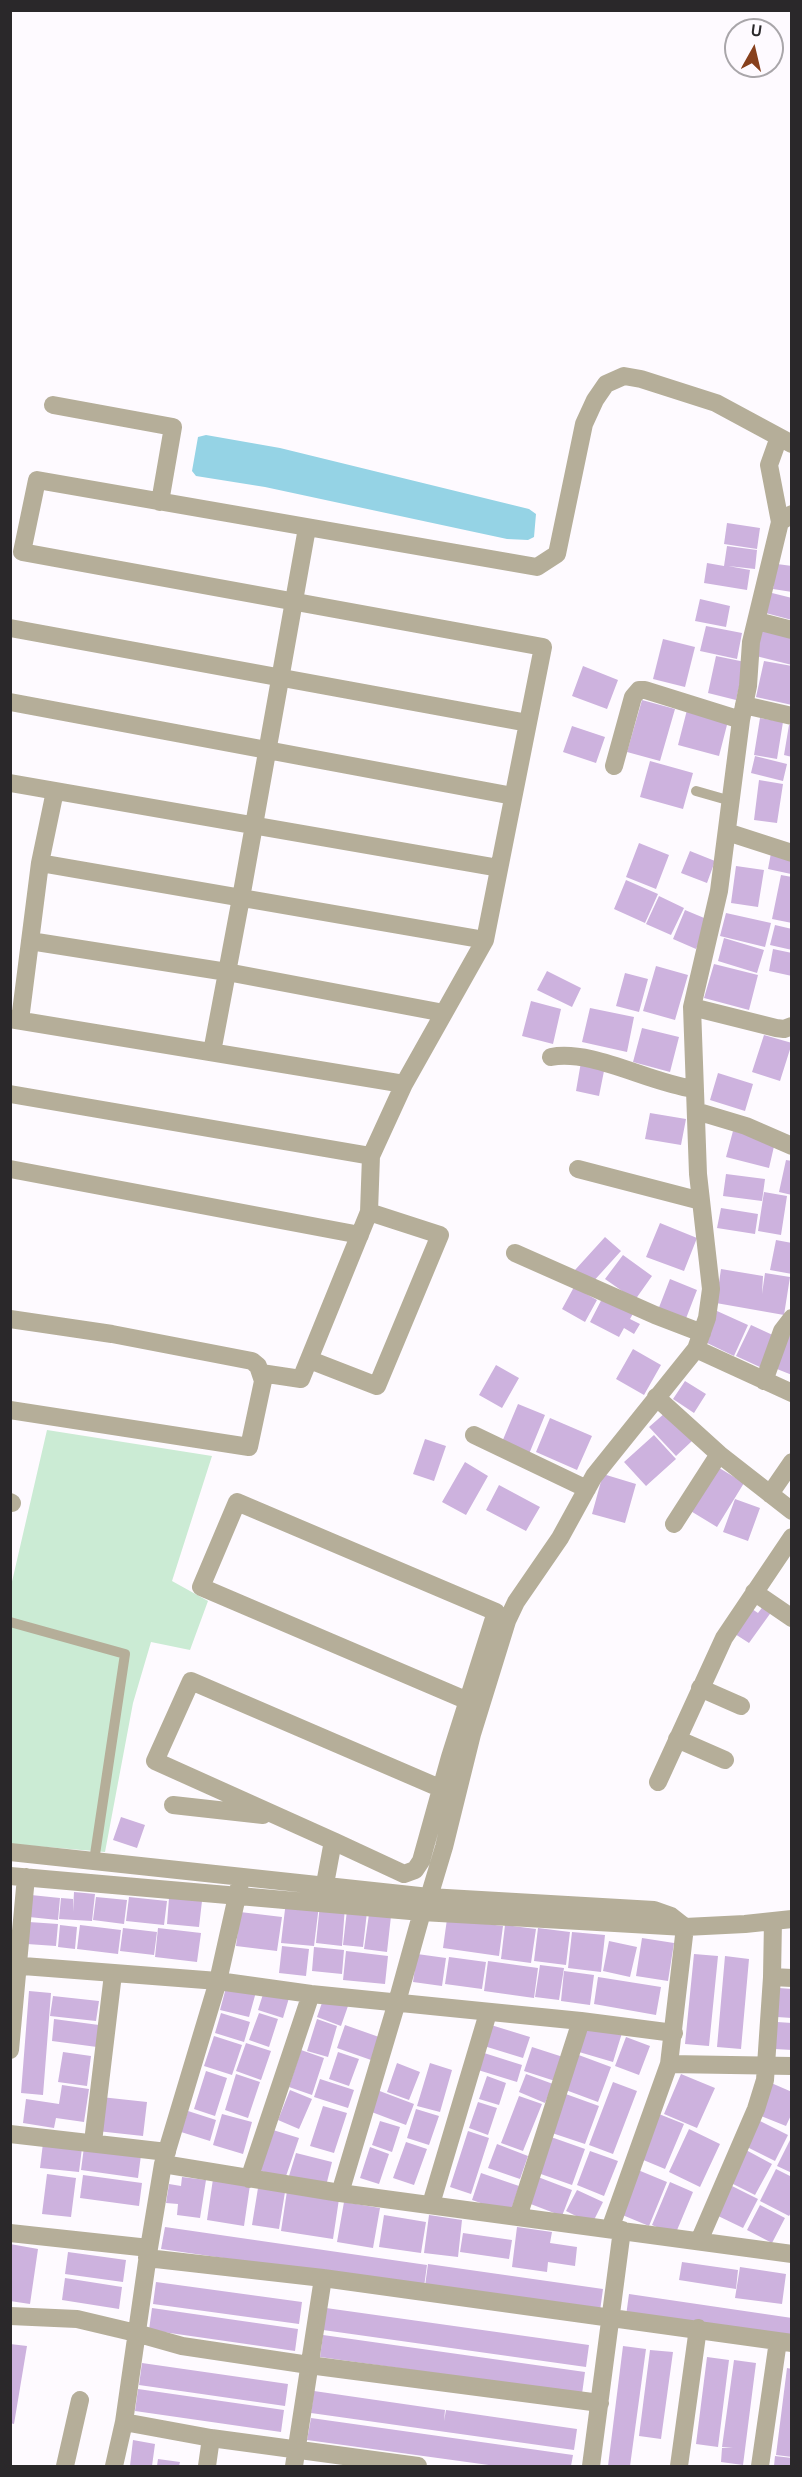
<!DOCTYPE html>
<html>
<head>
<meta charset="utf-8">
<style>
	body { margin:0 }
	#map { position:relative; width:802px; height:2477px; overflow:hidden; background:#fefaff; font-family:Overpass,sans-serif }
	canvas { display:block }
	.frame { position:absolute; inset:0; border:12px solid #2a282a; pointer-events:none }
	.north { position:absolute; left:724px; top:18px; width:60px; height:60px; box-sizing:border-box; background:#fefaff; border:2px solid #a9a6aa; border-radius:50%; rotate:8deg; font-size:16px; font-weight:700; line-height:24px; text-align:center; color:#2a282a }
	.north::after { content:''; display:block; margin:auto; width:21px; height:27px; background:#87401d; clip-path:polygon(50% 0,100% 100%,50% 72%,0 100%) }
</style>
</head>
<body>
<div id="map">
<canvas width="802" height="2477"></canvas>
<div class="frame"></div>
<div class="north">U</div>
</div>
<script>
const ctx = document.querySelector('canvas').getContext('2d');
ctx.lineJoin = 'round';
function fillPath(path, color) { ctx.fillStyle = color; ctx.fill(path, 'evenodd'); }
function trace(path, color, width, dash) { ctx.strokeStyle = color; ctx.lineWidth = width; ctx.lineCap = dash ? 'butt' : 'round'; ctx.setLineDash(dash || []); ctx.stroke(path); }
fillPath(new Path2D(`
	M47 1430 212 1456 172 1581 208 1601 190 1650 151 1642 133 1703 105 1852 11 1844V1586Z`), '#cbebd4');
fillPath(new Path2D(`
	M206 435 280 448 529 509 536 514 534 537 528 540 507 539 265 487 196 476 192 471 198 437Z`), '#95d3e5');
fillPath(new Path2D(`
	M727 523 760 528 757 549 724 544Z
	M727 546 757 550 755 569 728 566 750 570 747 590 704 583 707 563 724 566Z
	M777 564 792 566V592L773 589Z
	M768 592 792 598V620L762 612Z
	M700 599 730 606 726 627 695 621Z
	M760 624 792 632V665L752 655Z
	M706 626 742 633 737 659 700 651Z
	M663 639 695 647 685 687 653 679Z
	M716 656 745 662 736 700 708 693Z
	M764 661 792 666V705L756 697Z
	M583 666 618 680 607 709 572 696Z
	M642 700 675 709 660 761 627 752Z
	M687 710 728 721 719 756 678 745Z
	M760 718 783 722 777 759 754 755Z
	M789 725H792V757L784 755Z
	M572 726 605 737 596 763 563 752Z
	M755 756 787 764 783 781 751 773Z
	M650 761 693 773 683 809 640 797Z
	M759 780 783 784 777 823 754 820Z
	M639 843 669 855 656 889 626 877Z
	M690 851 715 861 707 883 681 873Z
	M771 853 792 858 791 874 768 869Z
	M736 866 764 870 758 907 731 903Z
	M781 875 792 877V923L772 919Z
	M626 880 658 894 645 923 614 909Z
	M659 896 684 908 671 935 646 924Z
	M685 910 709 920 696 949 673 939Z
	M726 913 771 923 765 947 720 936Z
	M775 925 792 929V950L770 945Z
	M724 938 764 950 757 973 718 961Z
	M773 949 792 953V976L769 971Z
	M714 964 758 975 749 1010 704 998Z
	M656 966 688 975 675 1020 643 1011Z
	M547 971 581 988 572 1007 537 990Z
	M625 973 648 979 639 1012 616 1006Z
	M531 1001 561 1009 553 1044 522 1036Z
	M590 1008 634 1017 627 1052 582 1042Z
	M642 1028 679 1037 670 1072 633 1062Z
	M764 1035 792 1043 780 1081 752 1072Z
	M581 1062 605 1066 599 1096 576 1091Z
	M718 1073 753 1084 745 1111 710 1100Z
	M650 1113 686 1119 681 1145 645 1139Z
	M733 1131 775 1142 769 1168 726 1157Z
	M786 1160 792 1161V1195L779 1192Z
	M726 1174 765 1179 762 1201 723 1196Z
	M764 1192 787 1196 781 1235 758 1231Z
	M721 1208 758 1214 755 1234 717 1228Z
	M660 1223 697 1238 684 1271 646 1257Z
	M605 1237 621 1251 591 1284 575 1270Z
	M776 1240 792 1243V1274L770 1270Z
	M623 1255 652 1276 635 1300 605 1279Z
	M721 1269 763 1276 762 1294 765 1273 790 1277 784 1315 716 1303Z
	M670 1279 697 1290 685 1321 658 1310Z
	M574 1287 597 1300 585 1322 562 1309Z
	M605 1293 635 1310 630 1319 640 1324 634 1334 624 1328 619 1337 590 1322Z
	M717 1311 748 1325 734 1356 703 1341Z
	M751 1325 777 1337 762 1368 736 1356Z
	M787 1335 792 1337V1375L772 1367Z
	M633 1349 661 1365 644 1395 616 1379Z
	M496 1365 519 1378 502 1408 479 1395Z
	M685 1381 706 1394 694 1413 673 1399Z
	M518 1404 545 1415 529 1454 502 1442Z
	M665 1413 692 1441 676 1456 649 1427Z
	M550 1418 592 1436 577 1470 536 1452Z
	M654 1435 676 1459 646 1486 624 1462Z
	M425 1439 446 1446 434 1481 413 1474Z
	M465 1462 488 1476 466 1515 442 1502Z
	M716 1466 744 1483 717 1527 689 1510Z
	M603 1474 636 1484 625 1523 592 1514Z
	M499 1485 540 1507 526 1531 486 1510Z
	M735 1499 760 1508 748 1541 723 1532Z
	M764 1605 772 1611 749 1643 735 1634 752 1609 758 1613Z
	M121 1817 145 1825 137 1848 113 1840Z
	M74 1892 95 1894 92 1921 59 1919 61 1898 73 1899V1912Z
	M31 1895 60 1898 58 1920 29 1917Z
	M96 1897 127 1900 124 1924 93 1920Z
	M129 1897 167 1901 164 1925 126 1921Z
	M169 1898 202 1901 199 1927 167 1924Z
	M286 1901 319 1905 314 1946 281 1943Z
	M320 1904 345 1907 342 1946 316 1943Z
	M347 1910 367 1912 363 1947 343 1945Z
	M240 1912 282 1917 277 1951 236 1946Z
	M369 1914 391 1916 387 1952 364 1949Z
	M447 1919 503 1926 499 1956 443 1948Z
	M29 1922 58 1924 56 1946 27 1944Z
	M60 1925 77 1927 75 1949 58 1947Z
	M80 1925 121 1930 118 1954 77 1949Z
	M505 1925 536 1929 531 1963 501 1959Z
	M123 1928 157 1932 154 1955 120 1951Z
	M158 1928 201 1933 197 1962 155 1957Z
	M538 1928 570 1932 566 1965 534 1961Z
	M572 1932 605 1935 601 1972 568 1968Z
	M642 1938 674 1943 668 1981 636 1976Z
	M609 1941 637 1947 630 1977 603 1971Z
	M282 1946 309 1949 306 1976 279 1973Z
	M314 1947 344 1950 342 1974 312 1971Z
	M346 1951 388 1956 385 1984 343 1980Z
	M417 1954 446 1958 442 1986 413 1982Z
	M694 1954 718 1956 709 2046 685 2044Z
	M725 1956 749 1959 741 2049 717 2047Z
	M449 1957 486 1962 482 1989 445 1984Z
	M488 1961 538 1968 534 1998 484 1991Z
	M540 1965 564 1968 559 2000 535 1997Z
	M564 1971 594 1975 590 2005 561 2001Z
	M598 1977 661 1987 656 2015 594 2004Z
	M227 1984 256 1992 249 2017 220 2010Z
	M779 1988 792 1989V2018L777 2017Z
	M29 1991 51 1993 43 2095 21 2093Z
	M264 1991 289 1998 283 2018 258 2010Z
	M53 1996 99 2001 96 2021 50 2016Z
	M324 1997 348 2006 341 2026 317 2017Z
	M221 2013 250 2022 244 2042 215 2033Z
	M259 2013 278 2019 269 2047 249 2040Z
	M54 2019 99 2025 97 2047 52 2041Z
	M317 2019 337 2026 328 2057 307 2051Z
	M777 2022 792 2023V2050L775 2049Z
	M588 2023 622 2033 613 2062 579 2052Z
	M345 2025 379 2037 371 2060 337 2048Z
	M491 2025 530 2037 523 2058 484 2046Z
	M214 2036 242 2045 232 2075 204 2066Z
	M626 2037 650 2046 639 2075 615 2066Z
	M246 2043 271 2051 261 2080 236 2071Z
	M532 2047 563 2057 555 2081 524 2071Z
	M301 2050 324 2058 312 2095 289 2087Z
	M63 2052 91 2056 87 2086 58 2082Z
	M338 2052 359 2059 349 2086 329 2079Z
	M484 2053 522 2065 517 2082 478 2070Z
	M576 2054 611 2067 598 2102 563 2089Z
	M397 2063 420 2072 409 2100 387 2092Z
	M430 2063 452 2070 440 2112 417 2106Z
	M206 2071 227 2078 215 2116 194 2109Z
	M236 2074 260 2082 248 2118 225 2110Z
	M526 2074 553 2084 545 2103 519 2092Z
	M681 2074 715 2088 697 2128 664 2114Z
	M487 2076 506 2083 499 2105 479 2099Z
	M320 2079 354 2090 348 2108 314 2097Z
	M613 2082 637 2091 613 2154 589 2145Z
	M769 2082 792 2092V2113L786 2126 756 2114Z
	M62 2085 89 2089 84 2122 56 2118 54 2128 23 2123 26 2099 59 2104Z
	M290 2090 312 2099 299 2129 278 2120Z
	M377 2090 414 2104 406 2125 369 2111Z
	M563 2093 599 2106 585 2144 549 2132Z
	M519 2096 542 2104 523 2151 501 2143Z
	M101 2097 147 2102 143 2136 97 2131Z
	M478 2102 497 2108 488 2135 469 2128Z
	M323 2106 347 2113 334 2153 310 2146Z
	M416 2109 439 2116 429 2145 407 2138Z
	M188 2111 216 2120 210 2141 181 2132Z
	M222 2114 252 2122 243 2154 213 2145Z
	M659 2114 684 2124 665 2169 641 2159Z
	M754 2118 788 2135 775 2161 741 2144Z
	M380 2121 400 2127 392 2152 372 2145Z
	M689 2129 720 2144 700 2187 669 2172Z
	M273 2130 299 2138 285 2179 259 2170Z
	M468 2131 489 2138 471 2194 450 2187Z
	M792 2136V2173L777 2166Z
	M551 2137 585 2149 572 2185 538 2173Z
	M406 2142 427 2149 414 2185 393 2178Z
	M43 2143 82 2148 79 2172 40 2168Z
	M497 2144 528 2156 520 2179 488 2168Z
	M84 2147 141 2155 138 2178 81 2170Z
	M370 2147 389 2154 379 2184 360 2178Z
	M746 2150 772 2164 755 2195 729 2182Z
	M590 2151 618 2161 604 2196 577 2185Z
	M296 2153 332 2162 326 2186 289 2176Z
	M776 2169 792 2177V2211L789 2216 760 2201Z
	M638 2170 667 2182 649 2226 620 2214Z
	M481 2173 519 2186 510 2213 472 2200Z
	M47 2174 76 2178 71 2217 42 2214Z
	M83 2175 142 2183 139 2206 80 2198Z
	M182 2177 206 2180 200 2218 177 2215 178 2204 166 2203 169 2184 181 2186Z
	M538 2177 572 2190 562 2216 528 2203Z
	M213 2179 250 2185 244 2226 207 2220Z
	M670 2182 693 2192 675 2235 652 2225Z
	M728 2184 758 2199 743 2228 714 2214Z
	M258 2188 285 2192 279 2229 252 2225Z
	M577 2190 603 2202 592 2224 566 2211Z
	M287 2191 339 2199 333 2239 281 2231Z
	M344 2202 380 2208 373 2248 337 2242Z
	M760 2205 785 2218 772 2243 747 2230Z
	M384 2215 426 2222 421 2253 379 2247Z
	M429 2215 462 2220 458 2257 424 2253Z
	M165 2227 427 2265 424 2287 161 2249Z
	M517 2227 552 2232 550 2243 577 2247 575 2266 548 2262 547 2272 512 2267Z
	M463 2233 512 2240 509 2259 460 2252Z
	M10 2244 38 2249 30 2304 10 2301Z
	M68 2252 126 2260 123 2282 65 2274Z
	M682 2262 738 2270 736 2289 679 2280Z
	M428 2264 603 2289 600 2311 425 2286Z
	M740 2267 786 2274 782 2304 735 2298Z
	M65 2278 122 2287 119 2309 62 2300Z
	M156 2282 302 2302 299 2324 153 2304Z
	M629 2294 792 2318V2340L626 2316Z
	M152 2308 298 2329 295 2351 149 2330Z
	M326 2308 589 2345 586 2367 323 2330Z
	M323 2335 585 2372 582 2394 320 2357Z
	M10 2344 27 2346 14 2424 10 2423Z
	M623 2346 646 2349 630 2466H608Z
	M650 2350 673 2352 661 2439 639 2436Z
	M707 2357 729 2360 718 2447 696 2444Z
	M734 2360 756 2363 743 2465 721 2462 722 2448H733L722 2447Z
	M142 2363 288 2384 285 2406 139 2385Z
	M787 2368 792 2369V2457L776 2455Z
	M138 2389 284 2410 281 2432 135 2411Z
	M314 2391 445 2410 444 2421 446 2410 577 2429 574 2450 311 2413Z
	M311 2418 573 2455 571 2466H496L307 2440Z
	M133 2440 155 2444 152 2466H130Z
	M775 2456 792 2458V2466H774Z
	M158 2459 180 2462 179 2466H157Z`), '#cdb2de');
trace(new Path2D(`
	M696 791 731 801
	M10 1622 125 1654 94 1861`), '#b5ae99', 10);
trace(new Path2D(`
	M53 405 173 427 160 502
	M779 437 769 465 780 522
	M757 621 792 630
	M10 628 528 723
	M10 702 513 796
	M744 705 792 716
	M614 766 633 697 639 690H645L741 720
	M10 783 499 868
	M727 832 792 853
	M40 863 485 940
	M30 941 227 972 444 1013
	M692 1007 776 1028 784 1029 792 1026
	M10 1019 404 1084
	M20 1020 40 863 55 791
	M212 1052 241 898 307 528
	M551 1057C592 1049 649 1083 694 1089
	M10 1094 371 1156
	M696 1111 746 1126 792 1146
	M10 1169 360 1235
	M578 1169 701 1201
	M515 1253 655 1315 702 1333
	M10 1319 112 1334 252 1361 258 1366 263 1381 249 1447 10 1410
	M696 1349 792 1393
	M310 1360 377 1386 440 1235 369 1212
	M261 1373 301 1379 369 1212 371 1156 404 1084 485 940 543 647 22 552 37 480 537 567 557 554 584 424 595 400 606 384 624 376 641 379 716 403 792 444
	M764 1381 782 1331 792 1318
	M656 1397 719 1454 674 1524
	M474 1435 587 1489
	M719 1454 792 1511
	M770 1494 792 1462
	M10 1502 12 1503
	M754 1592 792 1618
	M700 1688 741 1706
	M677 1739 725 1760
	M658 1782 724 1638 792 1537
	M173 1805 263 1815
	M333 1841 155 1761 191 1681 442 1789
	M10 1852 429 1897 654 1910 671 1916 685 1927 669 2064 610 2229
	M10 1876 422 1912 685 1927 745 1924 792 1919
	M325 1884 333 1841 404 1874 415 1870 421 1861 450 1757 496 1612 237 1502 201 1587 468 1701
	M10 1965 218 1981 311 1994 581 2021 674 2033
	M772 1977 792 1978
	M10 2050 26 1877
	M669 2064 792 2066
	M10 2134 167 2152
	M93 2142 113 1974
	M163 2164 340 2193 792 2254
	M249 2179 311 1994
	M340 2193 397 2002 422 1912 429 1897 444 1847 472 1734 507 1621 516 1602 560 1538 594 1476 696 1349 707 1318 711 1289 698 1174 692 1007 719 891 741 720 748 686 751 642 780 522 792 514
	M431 2204 488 2013
	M518 2217 581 2021
	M10 2233 149 2248
	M699 2241 756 2109 765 2080 772 1977 773 1921
	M147 2258 323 2278 792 2343
	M10 2316 77 2319 136 2333 182 2346 309 2365 600 2403
	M124 2422 211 2438 418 2466
	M65 2466 80 2400
	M114 2466 124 2422 149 2248 163 2164 218 1981 240 1883
	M207 2466 211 2438
	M294 2466 323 2278
	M591 2466 622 2230
	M679 2466 698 2328
	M760 2466 778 2341`), '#b5ae99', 18);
</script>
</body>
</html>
